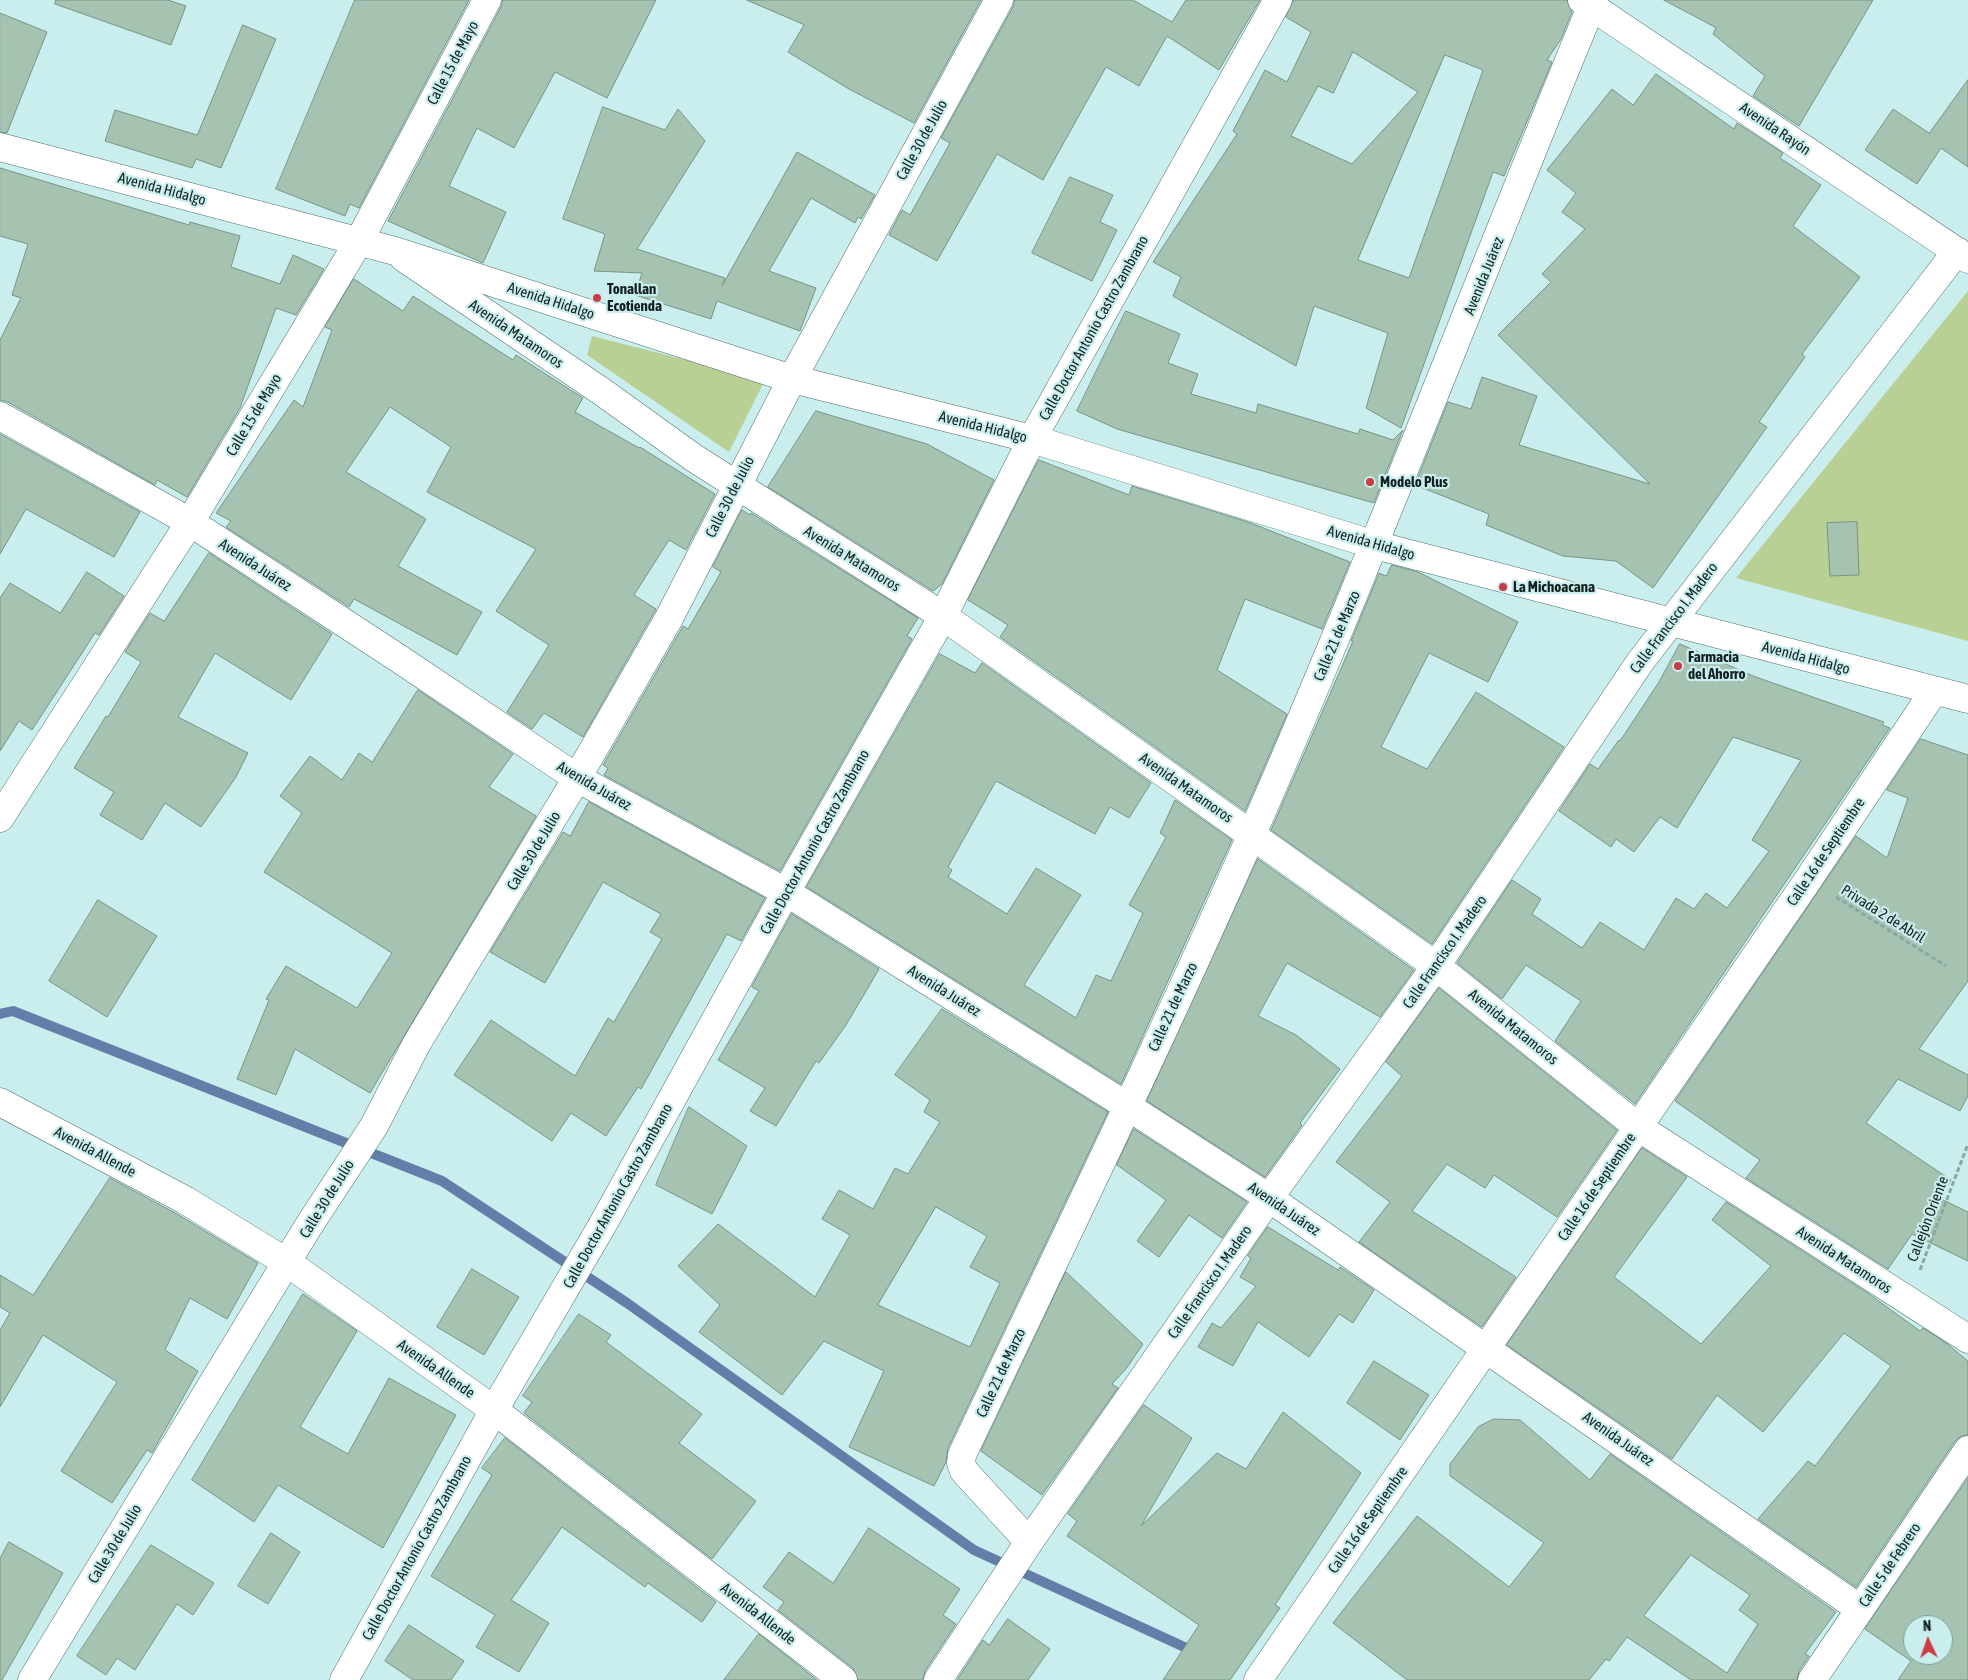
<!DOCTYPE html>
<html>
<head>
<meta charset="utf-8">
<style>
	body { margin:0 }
	#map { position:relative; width:1968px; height:1680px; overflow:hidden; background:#c9eeed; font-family:"Asap Condensed",sans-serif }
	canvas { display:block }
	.north { position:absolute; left:1903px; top:1615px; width:50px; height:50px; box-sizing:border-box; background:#c9eeed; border:1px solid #809c9b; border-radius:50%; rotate:357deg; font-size:14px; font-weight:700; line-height:20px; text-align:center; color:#132221 }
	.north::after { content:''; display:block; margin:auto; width:18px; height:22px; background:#cc3c45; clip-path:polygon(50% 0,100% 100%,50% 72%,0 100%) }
</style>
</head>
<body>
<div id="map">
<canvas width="1968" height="1680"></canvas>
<div class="north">N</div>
</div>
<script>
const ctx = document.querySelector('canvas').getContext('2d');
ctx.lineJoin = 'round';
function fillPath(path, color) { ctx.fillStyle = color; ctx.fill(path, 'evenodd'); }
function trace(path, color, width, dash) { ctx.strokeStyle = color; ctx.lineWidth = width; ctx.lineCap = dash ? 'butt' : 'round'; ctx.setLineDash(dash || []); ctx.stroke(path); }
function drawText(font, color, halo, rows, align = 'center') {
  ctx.font = font + ' "Asap Condensed",sans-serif'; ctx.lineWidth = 4.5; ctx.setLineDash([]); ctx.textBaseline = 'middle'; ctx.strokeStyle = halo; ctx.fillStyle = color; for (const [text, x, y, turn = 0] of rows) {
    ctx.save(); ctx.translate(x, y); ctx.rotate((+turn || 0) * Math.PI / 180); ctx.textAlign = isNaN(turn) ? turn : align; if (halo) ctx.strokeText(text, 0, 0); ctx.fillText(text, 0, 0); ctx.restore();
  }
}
fillPath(new Path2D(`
	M1968 291V641L1736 578Z
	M592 336 765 380 729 452 587 355Z`), '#b8d093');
trace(new Path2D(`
	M0 1014 13 1011 442 1181 627 1303 974 1550 1195 1652`), '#647ea9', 10);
const building = new Path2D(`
	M56 0H168L186 6 171 45 55 4Z
	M355 0H469L359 208 350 204 345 216 276 189Z
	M503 0H656L607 98 555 72 514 148 477 128 449 186 506 212 483 263 388 221 501 7Z
	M747 0H981L914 123 849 89 788 52 804 25Z
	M1015 0H1133L1172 22 1186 0H1260L1219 70 1167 36 1139 86 1106 67 1043 180 997 154 937 261 889 235 902 210 910 215 950 143 941 138 1013 7Z
	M1294 0H1567L1572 12 1561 39 1547 60 1552 62 1504 176 1493 172 1401 428 1366 408 1388 333 1314 306 1296 366 1173 296 1181 277 1153 262 1237 134 1233 131 1265 70 1287 82 1311 32 1286 17ZM1353 52 1418 92 1352 164 1291 136 1318 86 1333 93ZM1445 55 1483 70 1409 278 1358 260Z
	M1664 0H1873L1799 126 1753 96 1765 76 1713 34 1716 28Z
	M0 13 47 32 7 133 0 132Z
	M243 25 276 39 221 168 196 159 192 168 105 141 115 110 197 135Z
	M1656 74 1734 129 1737 123 1783 153 1780 158 1821 185 1793 226 1860 277 1802 354 1805 357 1759 422 1767 427 1653 588 1616 561 1563 556 1486 525 1489 514 1415 485 1448 402 1471 409 1482 377 1537 396 1519 445 1650 484 1498 335 1551 282 1542 274 1585 229 1562 212 1576 193 1547 170 1612 89 1633 105Z
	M1968 80V167L1941 148 1917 184 1865 150 1893 109 1929 133Z
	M603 107 665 130 678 109 705 141 637 249 725 278 722 286 797 152 875 195 861 219 858 217 855 223 811 198 769 271 816 288 800 331 717 301 711 319 635 295 642 273 594 271 605 234 563 219Z
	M0 168 189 225 190 222 240 236 231 267 280 284 293 255 324 269 296 315 276 308 240 408 187 497 157 480 155 485 8 402 0 400V340L21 298 12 295 28 244 0 236Z
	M1070 177 1113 195 1100 222 1117 230 1092 281 1032 253Z
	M354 279 403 311 413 296 513 360 516 355 583 398 575 412 639 448 640 447 715 494 686 550 669 540 634 595 656 609 583 737 544 713 532 729 507 712 549 645 496 611 536 549 427 492 451 447 390 407 346 472 426 519 398 566 482 612 457 655 354 599 349 607 226 527 231 521 216 513 294 400 303 407 332 330 325 327Z
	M1126 311 1180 334 1168 363 1198 374 1191 394 1256 413 1258 404 1358 434 1360 429 1393 440 1403 430 1374 503 1117 429 1077 411Z
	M816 411 927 444 994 480 942 584 933 591 768 487Z
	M0 434 140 512 114 557 26 509 0 554Z
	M1039 460 1129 495 1132 486 1248 522 1350 562 1322 629 1245 599 1217 670 1287 714 1245 811 1000 637 1008 625 968 600Z
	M742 510 750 515 751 513 918 618 907 636 912 639 780 871 604 775 608 768 603 765 683 626 688 629 721 572 713 567Z
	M1857 522 1859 575 1830 576 1827 523Z
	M209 553 332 634 291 700 215 653 178 717 248 753 236 777 201 827 165 803 142 840 100 815 114 792 74 768 106 716 108 717 141 662 125 652 150 613 164 621Z
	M1392 565 1418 572 1518 622 1488 682 1429 653 1381 747 1427 769 1476 692 1564 747 1432 944 1271 830 1353 641H1351L1379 573 1386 576Z
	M87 572 124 596 99 635 95 633 32 730 19 721 0 751V598L10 583 60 613Z
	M1680 644 1753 676 1884 722 1882 725 1890 728 1635 1104 1555 1041 1581 1001 1526 965 1502 999 1457 963 1512 880 1541 899 1532 914 1582 948 1600 922 1644 950 1676 898 1694 909 1706 893 1727 908 1769 851 1752 840 1801 760 1733 737 1677 828 1660 817 1634 852 1616 839 1611 847 1559 811 1590 764 1598 769 1619 740 1620 741 1659 682Z
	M940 654 975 673 982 663 1151 783 1129 818 1110 807 1095 834 996 781 948 867 952 870 948 877 1007 914 1036 868 1081 895 1024 985 1076 1018 1096 975 1111 981 1143 913 1129 905 1166 837 1160 833 1175 800 1232 840 1121 1084 807 887Z
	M418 690 513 754 489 787 536 816 370 1093 295 1049 276 1095 237 1079 269 1000 266 999 286 966 357 1008 392 953 264 872 302 813 280 796 310 756 342 780 359 753 372 762Z
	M1921 739 1968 755V981L1919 1049 1968 1075V1096L1960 1111 1898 1079 1866 1123 1951 1180 1939 1198 1968 1212V1261L1912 1234 1888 1269 1746 1178 1760 1160 1675 1101 1856 836 1887 858 1908 798 1887 790Z
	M589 802 765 898 741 941 727 934 641 1089 638 1087 606 1136 571 1113 552 1141 454 1075 491 1020 575 1076 608 1018 614 1022 662 939 650 932 661 914 603 882 545 983 490 952 563 832 570 836Z
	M1258 859 1414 970 1380 1017 1287 963 1258 1016 1296 1035 1340 1069 1300 1123 1302 1125 1265 1177 1147 1101Z
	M98 900 157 936 107 1017 49 981Z
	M792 914 879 969 846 1025 819 1063 816 1061 776 1126 750 1111 765 1088 718 1060 759 991 752 987Z
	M1439 988 1617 1130 1557 1217 1494 1175 1485 1188 1447 1164 1412 1211 1516 1277 1482 1327 1359 1242 1390 1202 1336 1162 1402 1076 1386 1062Z
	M942 1009 1108 1112 948 1448 946 1462 934 1486 849 1447 884 1371 824 1341 782 1395 699 1332 720 1305 678 1266 718 1224 815 1297 850 1235 822 1219 839 1190 873 1209 895 1168 908 1174 940 1122 924 1112 930 1100 895 1075ZM936 1207 987 1236 970 1267 1000 1283 970 1347 878 1305Z
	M689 1107 747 1146 712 1214 656 1185Z
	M1134 1129 1247 1202 1222 1238 1189 1215 1159 1257 1137 1241 1166 1200 1117 1165Z
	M1642 1148 1687 1177 1614 1277 1701 1344 1771 1266 1712 1220 1726 1202 1869 1294 1920 1331 1923 1328 1946 1343 1968 1361V1435L1961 1436 1955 1441 1856 1587 1758 1519 1808 1461 1815 1466 1891 1366 1844 1333 1763 1432 1717 1395 1672 1459 1507 1345Z
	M110 1178 177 1214 258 1263 227 1319 190 1298 165 1350 198 1371 152 1453 147 1450 112 1503 61 1471 117 1382 43 1335 0 1407V1330L10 1313 0 1307V1275L33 1295Z
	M1268 1227 1338 1270 1340 1267 1374 1290 1353 1323 1339 1314 1309 1357 1258 1322 1233 1366 1198 1347 1212 1323 1221 1328 1256 1286 1240 1277 1251 1258 1248 1256Z
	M472 1269 519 1297 484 1355 437 1327Z
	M1066 1272 1143 1344 1126 1369 1112 1384 1118 1388 1042 1495 981 1451Z
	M303 1294 357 1331 300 1427 348 1454 389 1378 456 1415 383 1548 278 1485 254 1522 192 1480Z
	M579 1314 611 1335 606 1342 702 1414 679 1443 756 1501 712 1559 524 1413 532 1402 523 1396Z
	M1374 1361 1429 1395 1400 1440 1347 1403Z
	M1144 1405 1192 1438 1141 1526 1217 1453 1246 1469 1283 1412 1361 1473 1275 1605 1280 1608 1230 1680H1163L1199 1625 1067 1536 1077 1521 1068 1514Z
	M1494 1419 1520 1420 1590 1480 1610 1454 1836 1612 1805 1654 1809 1656 1799 1671 1797 1680H1691L1627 1637 1609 1661 1606 1659 1589 1680H1407L1333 1623 1417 1516 1509 1587 1544 1543 1450 1476V1464L1478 1427ZM1691 1555 1750 1595 1739 1610 1758 1624 1727 1673 1644 1616Z
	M505 1438 716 1602 702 1622 648 1583 645 1587 562 1527 511 1600 549 1623 519 1672 476 1647 495 1615 431 1576 492 1475 482 1468Z
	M1968 1478V1680H1898L1911 1661 1865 1629ZM1913 1625H1943V1655H1913Z
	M869 1528 960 1589 943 1615 956 1624 925 1671 923 1680H858L853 1668 778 1610 784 1602 763 1587 789 1552 833 1583Z
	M271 1533 300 1552 268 1604 238 1586Z
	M9 1542 63 1573 2 1680H0V1559Z
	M151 1545 214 1583 193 1615 177 1604 135 1670 117 1658 106 1675 77 1656Z
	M1008 1619 1050 1649 1028 1680H957L983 1640 989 1645Z
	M409 1625 464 1661 451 1680H413L385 1661Z
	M759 1634 817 1680H724Z`);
fillPath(building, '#a6c3b2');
trace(building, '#789484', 1);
const minor = new Path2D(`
	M404 258 601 391 694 458 943 616 1436 966 1638 1127 1968 1339
	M0 416 190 522 398 658 577 778 786 892 1127 1106 1269 1198 1860 1609
	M0 818 190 522 359 241 487 0
	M0 1102 185 1200 288 1263 494 1410 843 1680
	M1029 1542 964 1471 961 1463 962 1455C1060 1248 1160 1043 1252 834 1373 558 1479 277 1594 0
	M32 1680 308 1227 374 1126 417 1043 577 778 668 620 792 379 999 0
	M344 1680 494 1410 603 1224 786 892 943 616 1032 439 1278 0
	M1812 1680 1968 1450`);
const major = new Path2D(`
	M1582 0 1968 259
	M0 147 395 251 792 379 1032 439 1375 545 1968 699
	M938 1680 1029 1542 1269 1198 1436 966 1640 662 1957 251
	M1258 1680 1808 880 1934 691`);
trace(minor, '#4e706f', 29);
trace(major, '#4e706f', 29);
trace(new Path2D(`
	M1836 897 1946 966
	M1920 1270 1968 1144`), '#8aa7a6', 3, [5, 2.5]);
trace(minor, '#fff', 28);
trace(major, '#fff', 28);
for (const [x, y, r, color] of [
	[597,298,5,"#cc3c45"],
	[1370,482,5,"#cc3c45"],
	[1503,587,5,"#cc3c45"],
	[1678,666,5,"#cc3c45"]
]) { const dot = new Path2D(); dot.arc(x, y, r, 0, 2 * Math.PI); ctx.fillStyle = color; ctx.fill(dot); trace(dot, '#c9eeed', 2); }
drawText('15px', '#132221', '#c9eeed', [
	["Calle 15 de Mayo",453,63,-62],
	["Avenida Rayón",1775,129,34],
	["Calle 30 de Julio",922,140,-61],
	["Avenida Hidalgo",162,189,15],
	["Avenida Juárez",1484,276,-68],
	["Avenida Hidalgo",551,301,18],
	["Calle Doctor Antonio Castro Zambrano",1094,328,-61],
	["Avenida Matamoros",516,334,34],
	["Calle 15 de Mayo",254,415,-59],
	["Avenida Hidalgo",983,427,14],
	["Calle 30 de Julio",730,497,-63],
	["Avenida Hidalgo",1371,543,16],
	["Avenida Matamoros",852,559,32],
	["Avenida Juárez",255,565,33],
	["Calle Francisco I. Madero",1674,618,-53],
	["Calle 21 de Marzo",1337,636,-67],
	["Avenida Hidalgo",1806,658,15],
	["Avenida Juárez",594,786,30],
	["Avenida Matamoros",1186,788,35],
	["Calle Doctor Antonio Castro Zambrano",815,842,-61],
	["Calle 30 de Julio",534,851,-59],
	["Calle 16 de Septiembre",1826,852,-56],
	["Privada 2 de Abril",1883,914,32],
	["Calle Francisco I. Madero",1445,952,-55],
	["Avenida Juárez",944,991,32],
	["Calle 21 de Marzo",1173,1007,-65],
	["Avenida Matamoros",1513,1027,39],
	["Avenida Allende",95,1152,28],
	["Calle 16 de Septiembre",1597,1187,-56],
	["Calle Doctor Antonio Castro Zambrano",618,1196,-61],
	["Calle 30 de Julio",327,1199,-58],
	["Avenida Juárez",1284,1209,34],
	["Callejón Oriente",1928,1219,-69],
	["Avenida Matamoros",1844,1260,33],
	["Calle Francisco I. Madero",1210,1282,-55],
	["Avenida Allende",436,1369,35],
	["Calle 21 de Marzo",1001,1373,-65],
	["Avenida Juárez",1618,1439,35],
	["Calle 16 de Septiembre",1368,1520,-55],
	["Calle 30 de Julio",115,1544,-59],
	["Calle Doctor Antonio Castro Zambrano",417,1548,-61],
	["Calle 5 de Febrero",1890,1565,-56],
	["Avenida Allende",758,1614,38]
]);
drawText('bold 15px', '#132221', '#c9eeed', [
	["Tonallan",607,289],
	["Ecotienda",607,306],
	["Modelo Plus",1380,482],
	["La Michoacana",1513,587],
	["Farmacia",1688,657],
	["del Ahorro",1688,674]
], 'left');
</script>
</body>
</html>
